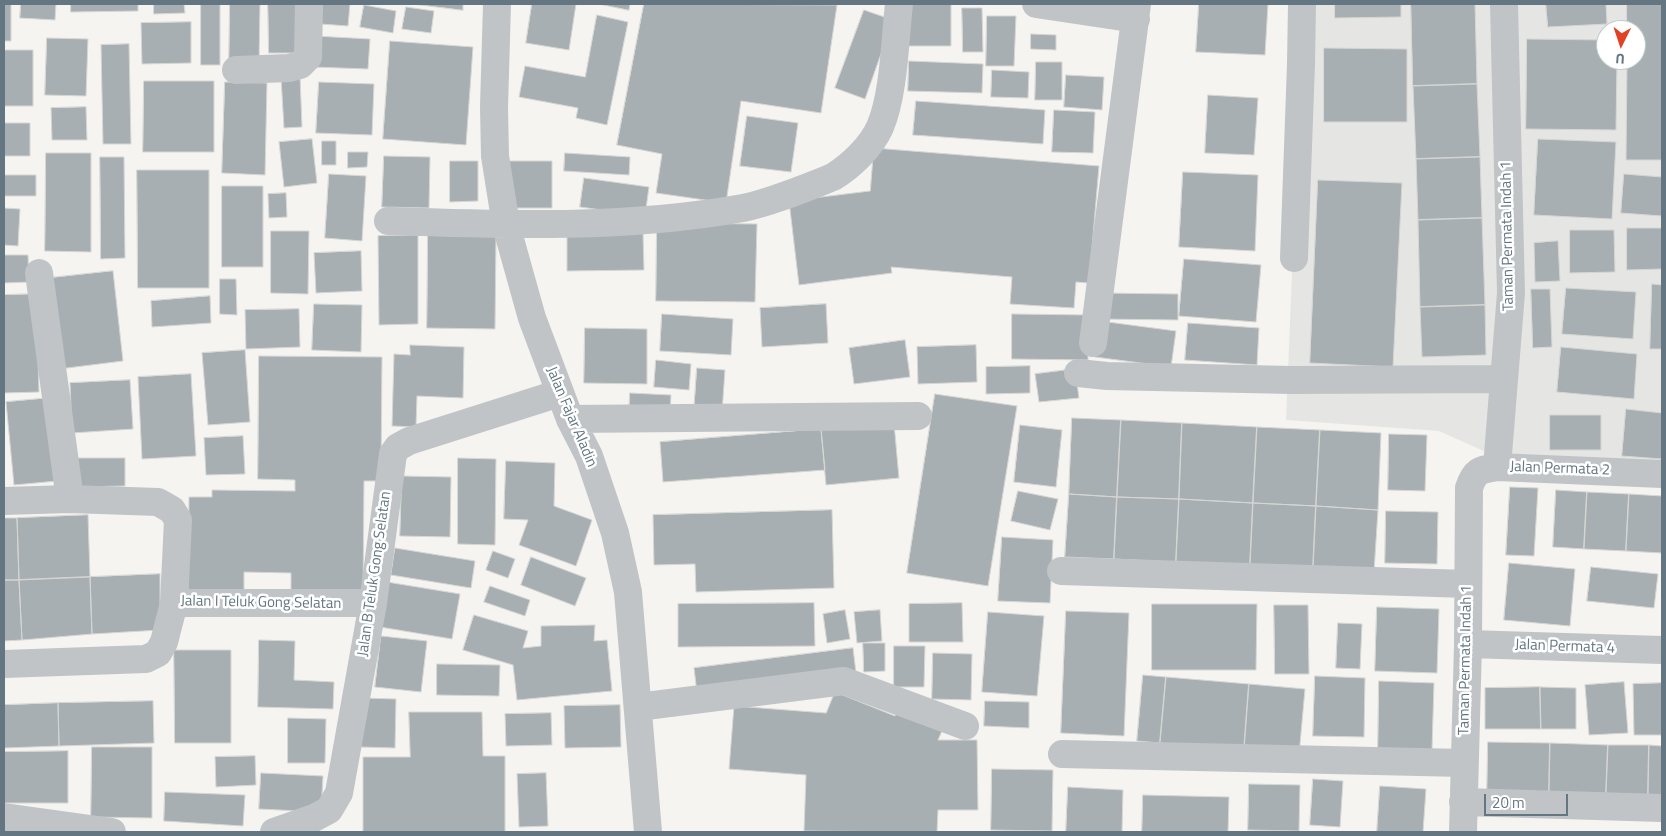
<!DOCTYPE html>
<html>
<head>
<meta charset="utf-8">
<style>
	body { margin:0 }
	#map { position:relative; width:1666px; height:836px; overflow:hidden; background:#f5f4f1; font-family:"Titillium Web",sans-serif }
	canvas { display:block }
	.frame { position:absolute; inset:0; border:5px solid #647681; pointer-events:none }
	.north { position:absolute; left:1596px; top:20px; width:50px; height:50px; box-sizing:border-box; background:#fff; border:1px solid #c1c8cd; border-radius:50%; rotate:184deg; font-size:14px; font-weight:700; line-height:20px; text-align:center; color:#647681 }
	.north::after { content:''; display:block; margin:auto; width:18px; height:22px; background:#e14224; clip-path:polygon(50% 0,100% 100%,50% 72%,0 100%) }
	.scale { position:absolute; left:1484px; top:794px; width:84px; height:22px; box-sizing:border-box; border:2px solid #647681; border-top:0; padding-left:6px; font-size:15px; line-height:18px; white-space:nowrap; color:#647681; -webkit-text-stroke:4px #fff; paint-order:stroke }
</style>
</head>
<body>
<div id="map">
<canvas width="1666" height="836"></canvas>
<div class="frame"></div>
<div class="north">U</div>
<div class="scale">20 m</div>
</div>
<script>
const ctx = document.querySelector('canvas').getContext('2d');
ctx.lineJoin = 'round';
function fillPath(path, color) { ctx.fillStyle = color; ctx.fill(path, 'evenodd'); }
function trace(path, color, width, dash) { ctx.strokeStyle = color; ctx.lineWidth = width; ctx.lineCap = dash ? 'butt' : 'round'; ctx.setLineDash(dash || []); ctx.stroke(path); }
function drawText(font, color, halo, rows, align = 'center') {
  ctx.font = font + ' "Titillium Web",sans-serif'; ctx.lineWidth = 5; ctx.setLineDash([]); ctx.textBaseline = 'middle'; ctx.strokeStyle = halo; ctx.fillStyle = color; for (const [text, x, y, turn = 0] of rows) {
    ctx.save(); ctx.translate(x, y); ctx.rotate((+turn || 0) * Math.PI / 180); ctx.textAlign = isNaN(turn) ? turn : align; if (halo) ctx.strokeText(text, 0, 0); ctx.fillText(text, 0, 0); ctx.restore();
  }
}
fillPath(new Path2D(`
	M1303 4H1662V475L1526 470 1439 431 1286 420ZM1606 30H1636V60H1606Z`), '#e5e6e4');
const building = new Path2D(`
	M4 4H11V41H4Z
	M21 4H56L55 20 20 18Z
	M71 4H138V11L71 12Z
	M154 4H184L185 13 154 14Z
	M201 4H220V65H201Z
	M230 4H260L259 63H229Z
	M268 4H299L301 53H269Z
	M323 4H350L348 26 321 24Z
	M413 4H463V10Z
	M532 4H576L569 50 526 43Z
	M599 4H630L629 10Z
	M644 4 837 5 821 113 741 101 726 203 656 193 662 154 617 145Z
	M908 4H951V46H908Z
	M1199 4H1268L1265 55 1196 52Z
	M1335 4H1401V17L1335 18Z
	M1411 4H1475L1477 84 1413 86Z
	M1546 4H1606L1607 24 1548 27Z
	M1627 4H1662V160H1626L1627 60H1636V30H1627Z
	M364 5 396 11 393 33 360 27Z
	M406 7 434 11 431 33 402 29Z
	M962 8H982L983 52H963Z
	M864 10 893 20 865 99 835 88Z
	M597 15 628 22 607 125 576 118 578 108 519 97 525 66 585 77Z
	M987 16H1016L1014 66H986Z
	M191 22V63L142 64 141 23Z
	M1031 34 1056 35V50L1031 49Z
	M315 36 370 39 368 69 313 67Z
	M47 38 88 39 86 96 45 95Z
	M1527 39 1606 40V60H1617L1616 130 1526 129Z
	M390 41 473 47 466 145 383 139Z
	M129 44 131 144H103L101 45Z
	M1324 48 1407 49V122H1324Z
	M4 50H33V106H4Z
	M909 61 983 64 982 93 908 91Z
	M1036 62H1062V100H1035Z
	M992 70 1029 72 1028 98 991 97Z
	M1066 75 1104 77 1102 110 1064 107Z
	M300 76 302 127 284 128 281 77Z
	M144 81H214V152H143Z
	M225 82 267 83 265 175 222 173Z
	M319 82 374 84 372 135 316 133Z
	M1477 84 1480 157 1416 159 1413 86Z
	M1208 95 1258 98 1254 155 1205 153Z
	M916 101 1045 110 1043 144 913 135Z
	M86 107 87 140H52L51 108Z
	M1054 110 1095 112 1093 153 1052 152Z
	M747 116 798 123 791 172 740 166Z
	M4 123H30V156H4Z
	M312 139 317 183 284 187 279 142Z
	M1538 139 1616 142 1612 219 1534 215Z
	M322 141H336V165H322Z
	M874 148 1099 166 1089 283 1076 282 1074 308 1010 304 1012 277 891 267 892 273 799 285 789 201 870 191Z
	M348 152H368L367 167 348 168Z
	M46 153H91V252L45 251Z
	M565 153 630 157 629 175 564 171Z
	M384 156 430 157 429 208 382 207Z
	M100 157H124L125 258 101 259Z
	M1480 157 1482 218 1418 220 1416 159Z
	M450 161H478V201L450 202Z
	M510 161H552V208H510Z
	M137 170H209V288H138Z
	M1183 172 1258 175 1255 251 1179 247Z
	M329 174 366 176 362 241 325 238Z
	M1624 174 1662 177V216L1621 213Z
	M4 175H36V196H4Z
	M584 178 649 187 645 216 580 207Z
	M1318 180 1402 183 1393 367 1310 363Z
	M222 186H263V267H222Z
	M286 193 287 217 269 218 268 194Z
	M4 208 20 209 18 246 4 245Z
	M1482 218 1485 305 1420 307 1418 220Z
	M657 223 757 224 755 302 656 301Z
	M1627 228H1662V269L1627 270Z
	M1570 230H1614L1615 272 1570 273Z
	M271 231H309L308 294 271 293Z
	M643 232 644 270 567 271V233Z
	M418 235V324L379 325 378 236Z
	M428 235 496 236 495 329 427 328Z
	M1558 241 1560 281 1535 282 1534 243Z
	M361 251 362 291 316 293 314 253Z
	M4 255H28L29 282 4 283Z
	M1184 259 1261 265 1256 322 1179 316Z
	M113 271 123 361 59 369 49 278Z
	M220 279H236L237 315 220 314Z
	M1652 284 1662 285V349H1650Z
	M1566 288 1636 292 1633 339 1562 334Z
	M1531 289H1550L1552 347 1533 348Z
	M1101 293 1178 294V320L1100 319Z
	M36 294 39 392 4 393V295Z
	M210 296 211 323 152 327 151 301Z
	M314 304 362 305 361 352 312 350Z
	M826 304 828 343 762 347 760 308Z
	M1485 305 1486 355 1422 357 1420 307Z
	M299 309 300 347 246 349 245 310Z
	M662 314 733 319 731 355 660 351Z
	M1012 314 1088 315V360L1012 359Z
	M1100 321 1176 331 1171 367 1095 357Z
	M1188 323 1259 328 1257 365 1185 360Z
	M585 328 647 329V384L584 383Z
	M905 340 910 377 854 384 849 348Z
	M410 345 464 347 463 398 417 396 416 427 392 426 394 354 410 355Z
	M976 345 977 382 918 384 917 347Z
	M1561 347 1637 354 1634 399 1557 392Z
	M245 350 250 422 208 425 202 353Z
	M259 356 382 357 381 481H364L363 599 291 598V573L244 572V593L188 592 189 497H212V490L295 491V480L258 479Z
	M656 360 691 364 689 390 654 387Z
	M1030 366V393L986 394V367Z
	M697 368 725 370 722 413 694 411Z
	M1075 369 1079 398 1039 402 1035 374Z
	M191 374 196 456 142 459 138 377Z
	M130 380 133 429 72 433 70 383Z
	M630 393 671 395 670 416 629 414Z
	M935 394 1017 406 988 586 907 573Z
	M49 398 57 481 14 485 6 402Z
	M1626 409 1662 413V459L1622 456Z
	M1550 415H1601V450H1550Z
	M1072 418 1121 420 1117 497 1069 494Z
	M1121 420 1182 423 1179 499 1117 497Z
	M894 423 899 478 826 485 821 429Z
	M1182 423 1257 427 1253 503 1179 499Z
	M1020 425 1062 430 1056 487 1014 482Z
	M1257 427 1320 430 1316 506 1253 503Z
	M821 429 825 470 663 482 660 442Z
	M1320 430 1381 433 1378 510 1316 506Z
	M1389 434 1427 435 1425 491 1388 490Z
	M243 436 245 474 206 475 204 438Z
	M74 458H125V486L74 487Z
	M458 458 496 459 495 545 458 544Z
	M506 461 555 463 554 506 592 520 576 566 519 545 528 520 504 519Z
	M402 476 451 477 450 537 400 536Z
	M1510 487 1538 488 1534 556 1506 555Z
	M1556 490 1587 492 1584 549 1553 547Z
	M1018 491 1058 499 1050 530 1011 521Z
	M1587 492 1629 494 1626 551 1584 549Z
	M1069 494 1117 497 1114 559 1065 557Z
	M1629 494 1662 496V553L1626 551Z
	M1117 497 1179 499 1176 562 1114 559Z
	M1179 499 1253 503 1250 566 1176 562Z
	M1253 503 1316 506 1313 569 1250 566Z
	M1316 506 1378 510 1374 572 1313 569Z
	M832 510 834 588 696 592 695 564 654 565 653 515Z
	M1386 511 1438 512 1437 564 1385 563Z
	M88 515 90 577 19 580 17 518Z
	M4 518H17L19 580H4Z
	M1002 537 1053 540 1050 603 998 601Z
	M395 548 475 561 471 588 391 575Z
	M493 551 515 559 508 578 486 570Z
	M531 557 586 578 575 606 521 585Z
	M1509 563 1575 569 1570 626 1504 620Z
	M1591 567 1658 574 1654 608 1587 601Z
	M160 574V630L92 634 90 577Z
	M90 577 92 634 22 640 19 580Z
	M4 580H19L22 640 4 641Z
	M387 582 460 594 452 639 380 627Z
	M490 586 530 600 525 616 484 602Z
	M814 603 815 646 678 647V604Z
	M962 603 963 642H909V604Z
	M1152 604H1257L1256 670H1152Z
	M1274 605H1308L1309 674H1275Z
	M1377 607 1439 609 1437 673 1375 671Z
	M845 610 850 639 827 643 823 614Z
	M880 610 882 641 857 643 854 612Z
	M1066 611 1129 613 1124 736 1061 733Z
	M988 612 1044 616 1037 696 982 692Z
	M474 615 528 631 523 648 541 646V626L595 625 594 641 607 640 612 691 517 700 513 665 463 650Z
	M1338 623 1362 624 1360 669 1336 668Z
	M381 636 427 641 421 692 375 687Z
	M259 640 295 641 294 680 334 682 333 709 258 707Z
	M863 643H885V671L864 672Z
	M894 646H925L924 687H894Z
	M853 648 856 673 697 693 694 668Z
	M174 650H231V743H175Z
	M933 653 972 654 971 700 932 699Z
	M437 664 500 665 499 696 437 695Z
	M1143 675 1166 677 1160 743 1137 741Z
	M1315 676 1365 678 1364 737 1313 736Z
	M1166 677 1249 684 1244 750 1160 743Z
	M1379 681 1434 683 1432 750 1378 748Z
	M1624 682 1628 733 1589 735 1585 685Z
	M1662 683V735H1634L1633 684Z
	M1249 684 1305 689 1299 755 1244 750Z
	M1540 687 1541 729H1485V688Z
	M1540 687 1576 688V729H1541Z
	M835 692 895 716 899 706 945 724 938 740H977L978 810H938L937 832 804 831 806 775 729 769 734 706 826 713Z
	M362 698 396 699 395 748 361 747Z
	M153 701 154 743 59 746 58 703Z
	M985 701 1029 702V728L984 726Z
	M58 703 59 746 4 748V705Z
	M620 705 621 747 565 748 564 706Z
	M409 712H482L483 756H505V832H363V757H410Z
	M551 713 552 745 506 746 505 714Z
	M288 718 326 719 325 763H288Z
	M1488 742 1550 743 1549 794 1487 793Z
	M1550 743 1608 745 1606 795 1549 794Z
	M1608 745H1649L1648 796 1606 795Z
	M1649 745 1662 746V797L1648 796Z
	M92 747H152V818L91 817Z
	M68 751V803H4V752Z
	M255 756 256 785 216 787 215 757Z
	M992 769 1053 770 1052 831 991 830Z
	M261 773 323 776 321 812 259 809Z
	M546 773 548 826 519 827 517 774Z
	M1313 779 1343 781 1340 827 1310 825Z
	M1249 784 1300 785 1299 831 1248 830Z
	M1380 786 1426 789 1423 832H1377Z
	M1068 787 1123 790 1122 832H1066Z
	M165 792 245 795 243 826 164 821Z
	M1143 795 1229 797 1228 832H1142Z`);
fillPath(building, '#a7afb3');
trace(building, '#d6d6d3', 1);
trace(new Path2D(`
	M497 4 494 107 495 156 506 225 532 318 570 419 589 456 615 533 628 592 648 832
	M1036 4 1136 19
	M236 70 289 68 300 65 308 57 309 4
	M388 221C506 225 626 229 743 208 772 202 805 188 833 177 851 166 871 147 880 127 894 95 895 39 899 4
	M1294 258 1301 64 1302 4
	M39 273 70 499
	M1093 343 1137 4
	M1078 373 1107 376 1292 380 1504 379
	M570 419 918 416
	M1497 467 1511 293 1504 4
	M4 501 70 499 158 502 172 510 178 520 174 603H373
	M1061 571 1467 584
	M1468 644 1662 650
	M4 664 146 659 158 653 164 642 174 603
	M638 707 844 681 965 726
	M1062 754 1464 763
	M1463 802 1662 808
	M4 817 112 832
	M274 832 314 818 329 810 339 793 373 603 393 454 398 447 409 441 560 393
	M1463 832 1468 644 1469 488C1475 470 1480 470 1497 467L1662 474`), '#c0c4c7', 28);
drawText('15px', '#647681', '#fff', [
	["Taman Permata Indah 1",1508,236,-91],
	["Jalan Fajar Aladin",571,417,67],
	["Jalan Permata 2",1560,469,2],
	["Jalan B Teluk Gong Selatan",375,574,-82],
	["Jalan I Teluk Gong Selatan",261,603,1],
	["Jalan Permata 4",1565,647,2],
	["Taman Permata Indah 1",1466,660,-89]
]);
</script>
</body>
</html>
